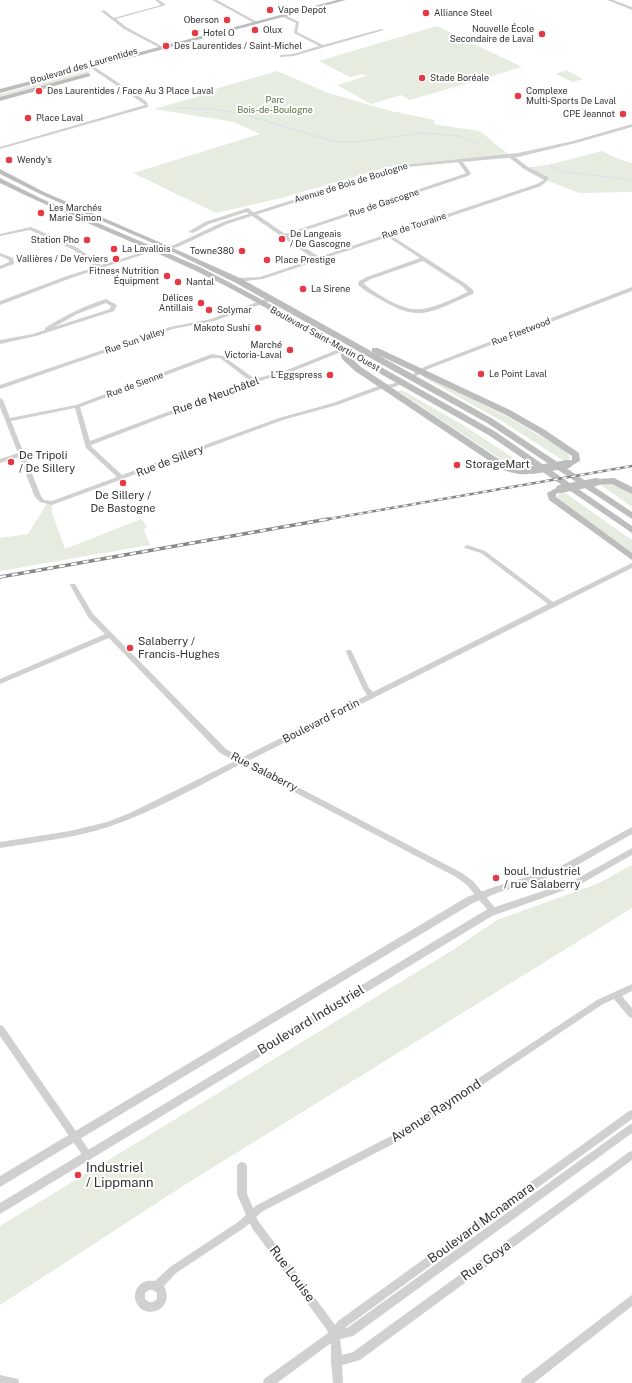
<!DOCTYPE html>
<html>
<head>
<meta charset="utf-8">
<style>
	body { margin:0 }
	canvas { display:block; background:#fff }
</style>
</head>
<body>
<canvas width="632" height="1383"></canvas>
<script>
const ctx = document.querySelector('canvas').getContext('2d');
ctx.lineJoin = 'round';
function fillPath(path, color) { ctx.fillStyle = color; ctx.fill(path, 'evenodd'); }
function trace(path, color, width, dash) { ctx.strokeStyle = color; ctx.lineWidth = width; ctx.lineCap = dash ? 'butt' : 'round'; ctx.setLineDash(dash || []); ctx.stroke(path); }
function drawText(font, color, halo, rows, align = 'center') {
  ctx.font = font + ' "Public Sans",sans-serif'; ctx.lineWidth = 4; ctx.setLineDash([]); ctx.textBaseline = 'middle'; ctx.strokeStyle = halo; ctx.fillStyle = color; for (const [text, x, y, turn = 0] of rows) {
    ctx.save(); ctx.translate(x, y); ctx.rotate((+turn || 0) * Math.PI / 180); ctx.textAlign = isNaN(turn) ? turn : align; if (halo) ctx.strokeText(text, 0, 0); ctx.fillText(text, 0, 0); ctx.restore();
  }
}
fillPath(new Path2D(`
	M437 26 522 67 410 100 401 95 371 104 337 85 366 76 363 74 350 77 319 61Z
	M566 70 568 71 583 79 573 82 556 74Z
	M88 71 91 72 0 97V94Z
	M277 71 328 93 391 111 435 120 433 123 437 125 480 131 509 155 405 166 395 165 281 198 216 213 133 173 260 134 234 122 154 109 218 91 215 89Z
	M602 151 621 160 632 163V192L579 193 546 180 526 168 552 164Z
	M425 376 506 416 568 452 570 459 564 461 500 420 423 377Z
	M402 390 463 425 529 468 517 470 511 466 398 391Z
	M610 483 620 487 632 495V507L601 485Z
	M564 492 632 540V555L557 500 558 494Z
	M48 502 52 503V513L65 549 141 519 147 526 144 530 150 545 0 571V538L28 534Z
	M632 865V908L186 1184 0 1305V1226L453 950 497 920 597 884Z`), '#e6ecdf');
trace(new Path2D(`
	M177 108 213 109 242 114 336 142H356L422 133 459 136 478 143
	M550 166 559 171 632 180`), '#cfe2ee', 1);
fillPath(new Path2D(`
	M155 0H159L166 5 116 19 126 27 167 49 168 50 166 51 124 29 101 11 104 10 114 18 161 5Z
	M212 0H217L259 23 256 24Z
	M283 15H285L299 22 297 32 323 45 381 29 384 30 294 56 281 57H280V55L293 54 319 46 294 33 296 23 283 17Z
	M91 66H93L147 102 148 107 0 149V147L145 105 144 104 91 68Z
	M507 154H511L528 167 548 177V180L541 186 392 236 466 284 474 291 473 294C457 300 434 314 417 313 406 313 394 307 385 302 376 297 366 292 358 285L359 281 367 277 420 258 388 237 263 279 237 282 234 280 237 278 260 277 314 259 245 211V209H249L285 234 464 174 466 173 458 162V161H462L471 173 468 176 288 236 319 257 537 184 544 180 524 169 507 156ZM423 261 462 286 468 292C454 298 438 307 422 309 404 312 378 295 364 284V283L371 279Z
	M31 227 78 248 101 265 153 249 157 250 71 278 0 305V301L67 276 96 267 74 250 30 230 0 236V234Z
	M0 253 13 258 14 263V264L0 269V266L9 262V260L0 256Z
	M632 287V291L428 369 413 378 411 379 408 377 424 367Z
	M271 297 274 299 273 300 214 321 173 329 0 389V385L170 327 211 319Z
	M106 299 117 305 114 311 36 336 0 344V340L33 334 45 330V328C64 316 84 306 106 299ZM106 303 111 306 110 309 54 327 77 314Z
	M344 347 346 348V350L291 372 256 382 91 445 92 447 122 475 279 418 333 403 378 386 392 384 401 380 404 382 395 387 381 389 337 405 283 420 125 478 124 480H120L52 505 40 502 35 497 19 457 0 463V459L18 453 0 407V398L3 400 10 418 76 405 212 354 223 356 255 379 287 370ZM212 358H220L250 381 90 441 80 407ZM75 408 86 448 117 477 52 501 44 500 41 496 11 421Z
	M467 545 485 551 553 602 632 563V568L248 761 462 873 473 881 496 909 497 911 496 913 493 914 490 913 467 885 456 877 241 764C200 785 155 811 111 826 75 838 37 842 0 848V842L70 831 107 822 130 813 235 761 220 753 109 638 0 684V679L105 634 88 617 70 585 71 584H75L93 614 226 749 241 758 367 695 363 689 346 652 347 650H351L369 688 373 692 548 604 481 553 465 548 464 547Z
	M632 984V991L622 996 632 1008V1018L629 1017 614 999 603 1004 397 1142 263 1211 256 1217 259 1222 335 1325 338 1321 629 1111 632 1110V1119L346 1327 345 1329 347 1328 629 1125 632 1124V1133L353 1336 340 1339 342 1355 353 1352 629 1152 632 1151V1160L360 1360 342 1365 343 1383H333L331 1362V1343L277 1383H263L264 1379 328 1333 327 1330 252 1228 250 1223 244 1228 176 1273 164 1286C176 1309 145 1322 136 1302 134 1297 135 1291 138 1287 142 1281 149 1280 155 1281L170 1267 238 1222 246 1215 237 1194V1166L239 1163 242 1162 245 1163 247 1166V1194L253 1208 257 1205 391 1136 597 1000ZM149 1290H153L157 1293V1299L153 1302H149L145 1299V1293Z
	M0 1025 3 1026 91 1153 93 1156 91 1159 88 1160 85 1159 0 1036Z
	M632 1295V1306L534 1383H521L522 1379 629 1297Z
	M0 1375 18 1379 19 1383H0Z`), '#d0d0d0');
fillPath(new Path2D(`
	M607 0H613L632 7V10Z
	M632 124V127L576 143 518 157 406 167 227 224 178 247 155 252 152 250 174 245 223 222 403 165 518 153 573 141Z
	M248 208 251 210 250 211 209 224 193 233 188 232 205 222Z
	M632 827V834L565 872 497 893 473 903 0 1187V1176L467 897 491 888 559 867Z
	M632 848V855L579 885 492 916 0 1214V1203L486 910 573 881Z`), '#d0d0d0');
fillPath(new Path2D(`
	M337 0H346L0 93V89Z
	M88 73 90 74V76L0 101V97Z
	M0 169 44 192 175 249 240 278 493 419 632 512V519L487 423 234 282 171 251 40 194 0 174Z
	M0 178 40 198 200 267 259 298 496 432 632 526V533L490 436 349 356 361 367 509 466 518 469 533 467 537 470C528 478 513 473 503 470L355 371 342 359 340 351C292 323 244 294 194 270 130 240 63 214 0 183Z
	M372 348H378L510 410 545 430 579 453 580 461 571 466H565V462L572 460V456L539 434 504 414 372 352Z
	M614 478 632 487V494L612 484 596 485 592 482 596 479Z
	M560 486 564 489 556 494V497L632 553V560L549 500 547 493Z`), '#bdbdbd');
const railFar1 = new Path2D(`
	M323 520 632 466`);
const rail = new Path2D(`
	M0 577 328 519`);
trace(railFar1, '#888', 2.5);
trace(rail, '#888', 3.5);
trace(railFar1, '#fff', 1.5, [4.5]);
trace(rail, '#fff', 2, [6]);
trace(new Path2D(`
	M533 470 568 464
	M560 489 596 482`), '#bdbdbd', 8);
for (const [x, y, r, color] of [
	[270,10,4,"#e63946"],
	[426,13,4,"#e63946"],
	[227,20,4,"#e63946"],
	[255,30,4,"#e63946"],
	[195,33,4,"#e63946"],
	[542,34,4,"#e63946"],
	[166,46,4,"#e63946"],
	[422,78,4,"#e63946"],
	[39,91,4,"#e63946"],
	[518,96,4,"#e63946"],
	[623,114,4,"#e63946"],
	[28,118,4,"#e63946"],
	[9,160,4,"#e63946"],
	[41,213,4,"#e63946"],
	[282,239,4,"#e63946"],
	[87,240,4,"#e63946"],
	[114,249,4,"#e63946"],
	[242,251,4,"#e63946"],
	[116,259,4,"#e63946"],
	[267,260,4,"#e63946"],
	[167,276,4,"#e63946"],
	[178,282,4,"#e63946"],
	[303,289,4,"#e63946"],
	[201,303,4,"#e63946"],
	[209,310,4,"#e63946"],
	[258,328,4,"#e63946"],
	[290,350,4,"#e63946"],
	[481,374,4,"#e63946"],
	[330,375,4,"#e63946"],
	[11,462,4,"#e63946"],
	[457,465,4,"#e63946"],
	[123,483,4,"#e63946"],
	[130,648,4,"#e63946"],
	[496,878,4,"#e63946"],
	[78,1175,4,"#e63946"]
]) { const dot = new Path2D(); dot.arc(x, y, r, 0, 2 * Math.PI); ctx.fillStyle = color; ctx.fill(dot); trace(dot, '#fff', 1.5); }
drawText('9px', '#333', '#fff', [
	["Vape Depot",278,10],
	["Alliance Steel",434,13],
	["Oberson",219,20,"right"],
	["Nouvelle École",534,29,"right"],
	["Secondaire de Laval",534,39,"right"],
	["Olux",263,30],
	["Hotel O",203,33],
	["Des Laurentides / Saint-Michel",174,46],
	["Stade Boréale",430,78],
	["Des Laurentides / Face Au 3 Place Laval",47,91],
	["Complexe",526,91],
	["Multi-Sports De Laval",526,101],
	["CPE Jeannot",615,114,"right"],
	["Place Laval",36,118],
	["Wendy's",17,160],
	["Les Marchés",49,208],
	["Marie Simon",49,218],
	["De Langeais",290,234],
	["/ De Gascogne",290,244],
	["Station Pho",79,240,"right"],
	["La Lavallois",122,249],
	["Towne380",234,251,"right"],
	["Vallières / De Verviers",108,259,"right"],
	["Place Prestige",275,260],
	["Fitness Nutrition",159,271,"right"],
	["Équipment",159,281,"right"],
	["Nantal",186,282],
	["La Sirene",311,289],
	["Délices",193,298,"right"],
	["Antillais",193,308,"right"],
	["Solymar",217,310],
	["Makoto Sushi",250,328,"right"],
	["Marché",282,345,"right"],
	["Victoria-Laval",282,355,"right"],
	["Le Point Laval",489,374],
	["L'Eggspress",322,375,"right"]
], 'left');
drawText('9px', '#333', '#fff', [
	["Boulevard des Laurentides",84,66,-16],
	["Avenue de Bois de Boulogne",351,183,-17],
	["Rue de Gascogne",384,203,-18],
	["Rue de Touraine",414,226,-18],
	["Rue Fleetwood",521,332,-21],
	["Boulevard Saint-Martin Ouest",325,339,29],
	["Rue Sun Valley",135,341,-19],
	["Rue de Sienne",135,385,-20]
]);
drawText('9px', '#56703f', '#fff', [
	["Parc",275,100],
	["Bois-de-Boulogne",275,110]
]);
drawText('11px', '#333', '#fff', [
	["Rue de Neuchâtel",216,396,-20],
	["Rue de Sillery",170,461,-21],
	["Boulevard Fortin",321,721,-27],
	["Rue Salaberry",264,772,27]
]);
drawText('11px', '#333', '#fff', [
	["De Tripoli",19,456],
	["/ De Sillery",19,469],
	["StorageMart",465,465],
	["De Sillery /",123,496,"center"],
	["De Bastogne",123,509,"center"],
	["Salaberry /",138,642],
	["Francis-Hughes",138,655],
	["boul. Industriel",504,872],
	["/ rue Salaberry",504,885]
], 'left');
drawText('13px', '#333', '#fff', [
	["Boulevard Industriel",311,1020,-31],
	["Avenue Raymond",436,1111,-33],
	["Boulevard Mcnamara",481,1223,-36],
	["Rue Goya",486,1261,-36],
	["Rue Louise",292,1274,53]
]);
drawText('13px', '#333', '#fff', [
	["Industriel",86,1168],
	["/ Lippmann",86,1183]
], 'left');
</script>
</body>
</html>
